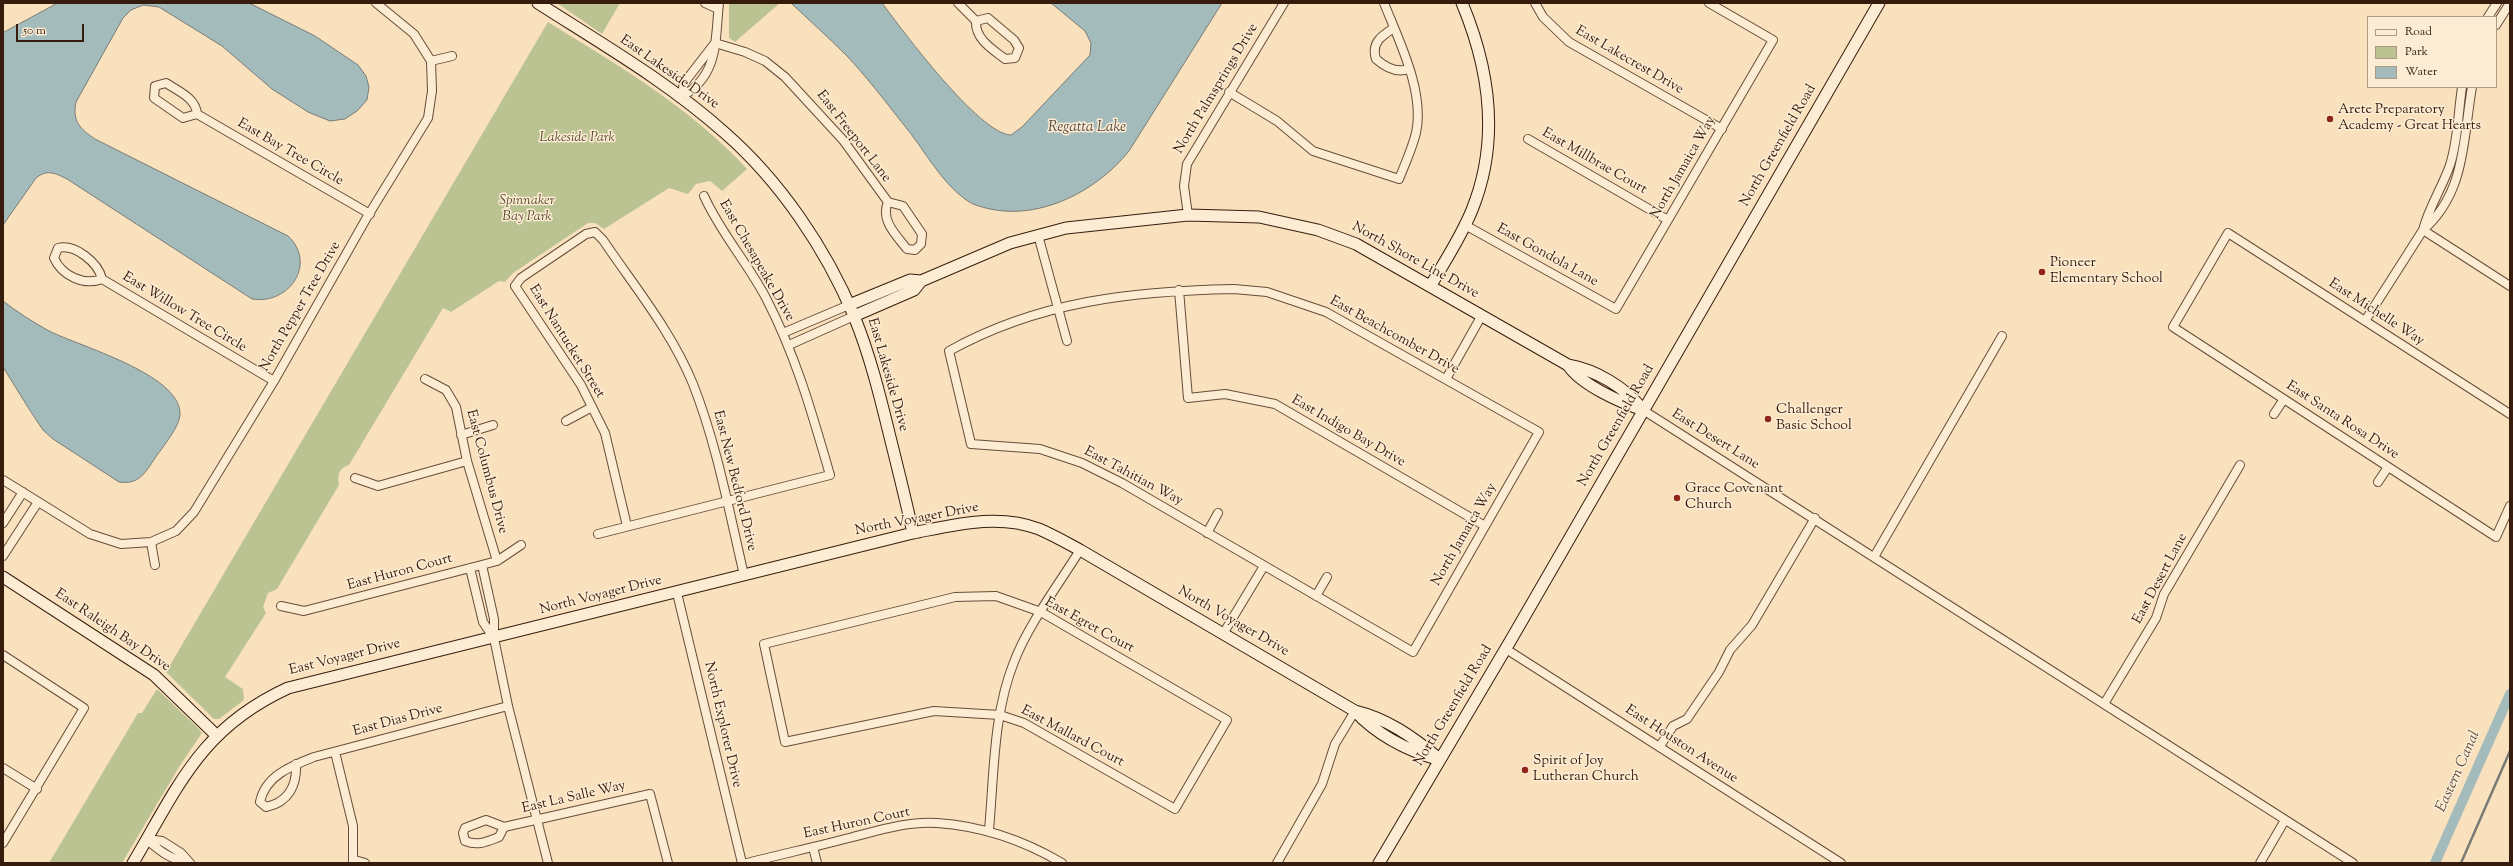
<!DOCTYPE html>
<html>
<head>
<meta charset="utf-8">
<style>
	body { margin:0 }
	#map { position:relative; width:2513px; height:866px; overflow:hidden; background:#fae1bd; font-family:"Sorts Mill Goudy",serif }
	canvas { display:block }
	.frame { position:absolute; inset:0; border:4px solid #361c0d; pointer-events:none }
	.legend { position:absolute; left:2367px; top:16px; width:130px; height:72px; box-sizing:border-box; background:#fcecd4; border:1px solid #ad9984; margin:0; padding:5px 7px; list-style:none; font-size:12px; color:#361c0d }
	.legend li { display:flex; align-items:center; gap:8px; height:20px }
	.legend b { width:20px; border:1px solid #ad9984 }
	.scale { position:absolute; left:16px; top:24px; width:68px; height:18px; box-sizing:border-box; border:2px solid #361c0d; border-top:0; padding-left:5px; font-size:12px; line-height:14px; white-space:nowrap; color:#361c0d; -webkit-text-stroke:3px #fcecd4; paint-order:stroke }
</style>
</head>
<body>
<div id="map">
<canvas width="2513" height="866"></canvas>
<div class="frame"></div>
<ul class="legend">
<li><b style="height:5px;background:#fcecd4"></b>Road</li>
<li><b style="height:11px;background:#bcc392"></b>Park</li>
<li><b style="height:11px;background:#a4bbbc"></b>Water</li>
</ul>
<div class="scale">50 m</div>
</div>
<script>
const ctx = document.querySelector('canvas').getContext('2d');
ctx.lineJoin = 'round';
function fillPath(path, color) { ctx.fillStyle = color; ctx.fill(path, 'evenodd'); }
function trace(path, color, width, dash) { ctx.strokeStyle = color; ctx.lineWidth = width; ctx.lineCap = dash ? 'butt' : 'round'; ctx.setLineDash(dash || []); ctx.stroke(path); }
function drawText(font, color, halo, rows, align = 'center') {
  ctx.font = font + ' "Sorts Mill Goudy",serif'; ctx.lineWidth = 3; ctx.setLineDash([]); ctx.textBaseline = 'middle'; ctx.strokeStyle = halo; ctx.fillStyle = color; for (const [text, x, y, turn = 0] of rows) {
    ctx.save(); ctx.translate(x, y); ctx.rotate((+turn || 0) * Math.PI / 180); ctx.textAlign = isNaN(turn) ? turn : align; if (halo) ctx.strokeText(text, 0, 0); ctx.fillText(text, 0, 0); ctx.restore();
  }
}
fillPath(new Path2D(`
	M557 3H620L602 34Z
	M729 3H780L735 42 729 38Z
	M548 22C619 66 690 107 747 169L722 191 710 181 696 184 688 194 669 188 604 229 595 223H588L513 273 505 282 499 281 451 312 443 308 349 465C339 468 337 475 339 485L277 589 268 593 263 607 266 613 225 677 243 689 244 700 219 719H214L166 672Z
	M157 689 198 728 202 733 179 767 122 863H49L138 713H142Z`), '#bcc392');
const water = new Path2D(`
	M58 3H249L315 36 358 65 366 76 369 87 367 100 357 111 345 119 330 121 308 112 272 89 222 46 159 7 143 5 131 10 123 18 76 102C72 121 80 129 95 139L288 236C317 263 290 305 252 299L67 179C55 173 47 169 36 178L3 225V33Z
	M791 3H882C902 30 979 134 1011 135L1022 127 1090 55 1091 43 1085 31 1051 3H1222L1129 151C1097 191 1041 220 990 209 982 207 972 205 965 199 940 181 924 149 904 125 885 101 866 76 846 55 828 37 809 20 791 3Z
	M3 301C17 312 33 322 49 331 79 346 179 374 180 413 181 425 162 448 155 458 145 473 139 485 119 482L53 439 43 430 31 412 3 367Z`);
fillPath(water, '#a4bbbc');
trace(water, '#787b76', 1);
trace(new Path2D(`
	M2461 863 2510 751`), '#787b76', 2.5);
trace(new Path2D(`
	M2435 863 2510 694`), '#a4bbbc', 10);
const street = new Path2D(`
	M376 3 414 34 431 61
	M705 3 718 9
	M958 3 976 21C975 39 992 49 1005 59L1015 58 1019 48 1014 40 988 18 976 21
	M1535 3 1543 17 1569 42 1722 129
	M2488 17 2497 3
	M2496 25 2510 3
	M1394 28C1381 36 1371 43 1376 59 1386 68 1397 73 1409 69
	M715 43 745 52 765 61 785 77 843 140 888 202 903 206 922 234 921 244 915 250 907 249C896 235 880 220 888 202
	M431 61 452 56
	M1229 92 1277 121 1313 151 1399 179C1405 164 1412 149 1416 133 1425 92 1399 41 1384 3
	M681 97C719 76 715 41 719 3
	M681 97 684 83 715 43
	M197 114C196 98 178 91 166 83L155 86 154 98 183 118 197 114 370 214
	M1528 139 1668 220
	M1188 215 1184 186 1187 164 1284 3
	M1465 225 1616 309 1773 40 1709 3
	M2423 230C2429 207 2442 188 2450 165 2458 140 2458 114 2462 87
	M2423 230 2510 286
	M1038 235 1067 341
	M102 279C84 286 62 276 54 258L58 248C75 244 98 262 102 279L274 381
	M1234 289 1267 292 1326 312 1539 432 1413 652 1122 483 1082 463 1040 449 971 444 949 351C1039 301 1133 291 1234 289Z
	M1179 290 1188 398 1225 394 1275 404 1485 526
	M2365 321 2423 230C2466 193 2463 138 2472 87
	M783 333 849 305
	M789 345 854 316
	M425 379 446 390 456 407 467 461 497 561
	M1446 379 1482 315
	M1643 410 2353 863
	M2274 414 2284 399
	M2510 414 2228 233 2173 327 2496 537 2510 506
	M566 421 592 407
	M461 435 493 425
	M355 478 378 486 467 461
	M3 480 90 534 121 544 151 542 176 531 194 512 274 381 366 219 428 118 432 91 431 61
	M2378 482 2388 467
	M3 523 23 492
	M627 526 605 433 581 385 515 286 521 278 586 234 595 232 603 240C634 286 672 332 693 384 717 445 729 511 744 575
	M1207 533 1218 513
	M598 534 830 475C812 413 796 356 766 298 747 262 720 232 704 196
	M151 542 155 565
	M3 556 38 502
	M1874 557 2002 336
	M482 565 494 619V638L508 706 548 863
	M470 568 483 622 493 637
	M677 593 742 863
	M996 596 1041 612 1227 720 1175 809 1024 723 1000 715 934 711 785 742 764 644 955 597Z
	M1316 596 1327 577
	M281 606 304 611 497 561 521 545
	M1223 634 1264 566
	M1506 649 1841 863
	M3 655 84 708 3 843
	M2104 704 2156 618 2164 594 2240 465
	M1660 746 1673 726 1687 719 1719 672 1730 650 1752 625 1815 518
	M335 752 353 826V863
	M296 764C297 785 289 802 266 807L260 802C265 776 291 766 314 757L508 706
	M3 768 37 789
	M504 827 499 837C486 842 478 846 465 841L463 833 465 828 486 820 504 827 650 794 668 863
	M989 830C994 776 993 714 1014 662 1028 625 1059 584 1080 550
	M147 839 162 841 181 853 190 863
	M147 840C159 850 170 860 186 861
	M813 847 817 863
	M355 860 365 863
	M747 863C783 854 818 846 853 837 880 830 909 821 937 823 982 826 1023 840 1062 863
	M1277 863 1322 784 1335 744 1355 711
	M2260 863 2285 820`);
const secondary = new Path2D(`
	M538 3C602 44 668 82 725 133 780 181 826 249 854 316 870 355 880 396 890 437 898 469 906 501 913 533
	M1431 285C1445 261 1461 237 1472 210 1500 141 1490 70 1462 3
	M849 305 910 280 921 281 1010 243 1066 228 1188 215 1259 217 1318 230 1356 244 1568 365C1596 370 1625 387 1643 410
	M854 316 914 290 921 281
	M1568 365C1581 385 1620 402 1643 410
	M3 577 154 675 216 735
	M1355 711C1386 718 1413 737 1437 757
	M133 863C179 785 201 728 288 688L913 533C954 525 998 513 1039 529 1053 535 1067 543 1080 550L1355 711C1377 735 1409 751 1440 760
	M1379 863 1512 638 1879 3`);
trace(street, '#674d39', 10);
trace(secondary, '#361c0d', 13);
trace(street, '#fcecd4', 8);
trace(secondary, '#fcecd4', 11);
for (const [x, y, r, color] of [
	[2330,119,4,"#8f2418"],
	[2042,272,4,"#8f2418"],
	[1768,419,4,"#8f2418"],
	[1677,498,4,"#8f2418"],
	[1525,770,4,"#8f2418"]
]) { const dot = new Path2D(); dot.arc(x, y, r, 0, 2 * Math.PI); ctx.fillStyle = color; ctx.fill(dot); trace(dot, '#fcecd4', 1.5); }
drawText('14px', '#361c0d', '#fcecd4', [
	["East Lakecrest Drive",1629,61,30],
	["East Lakeside Drive",669,73,35],
	["North Palmsprings Drive",1217,89,-59],
	["East Freeport Lane",853,137,52],
	["North Greenfield Road",1779,146,-60],
	["East Bay Tree Circle",290,153,30],
	["East Millbrae Court",1594,162,30],
	["North Jamaica Way",1684,168,-60],
	["East Gondola Lane",1547,256,29],
	["East Chesapeake Drive",756,261,60],
	["North Shore Line Drive",1415,261,29],
	["North Pepper Tree Drive",301,307,-60],
	["East Willow Tree Circle",184,313,31],
	["East Michelle Way",2376,313,33],
	["East Beachcomber Drive",1394,336,29],
	["East Nantucket Street",566,342,58],
	["East Lakeside Drive",887,375,74],
	["East Santa Rosa Drive",2342,421,33],
	["North Greenfield Road",1617,426,-60],
	["East Indigo Bay Drive",1348,432,30],
	["East Desert Lane",1715,440,32],
	["East Columbus Drive",486,472,75],
	["East Tahitian Way",1133,477,28],
	["East New Bedford Drive",734,481,76],
	["North Voyager Drive",917,520,-11],
	["North Jamaica Way",1465,535,-60],
	["East Huron Court",400,573,-15],
	["East Desert Lane",2161,579,-62],
	["North Voyager Drive",601,596,-14],
	["North Voyager Drive",1233,622,30],
	["East Egret Court",1089,626,29],
	["East Raleigh Bay Drive",112,631,34],
	["East Voyager Drive",345,658,-14],
	["North Greenfield Road",1454,706,-59],
	["East Dias Drive",398,721,-15],
	["North Explorer Drive",722,725,77],
	["East Mallard Court",1072,737,28],
	["East Houston Avenue",1681,745,33],
	["East La Salle Way",574,798,-13],
	["East Huron Court",857,824,-12]
]);
drawText('14px', '#361c0d', '#fcecd4', [
	["Arete Preparatory",2338,111],
	["Academy - Great Hearts",2338,127],
	["Pioneer",2050,264],
	["Elementary School",2050,280],
	["Challenger",1776,411],
	["Basic School",1776,427],
	["Grace Covenant",1685,490],
	["Church",1685,506],
	["Spirit of Joy",1533,762],
	["Lutheran Church",1533,778]
], 'left');
drawText('italic 14px', '#5e4e35', '#fcecd4', [
	["Lakeside Park",577,139],
	["Spinnaker",527,202],
	["Bay Park",527,218]
]);
drawText('italic 15px', '#574c42', '#fcecd4', [
	["Regatta Lake",1087,128],
	["Eastern Canal",2459,772,-66]
]);
</script>
</body>
</html>
